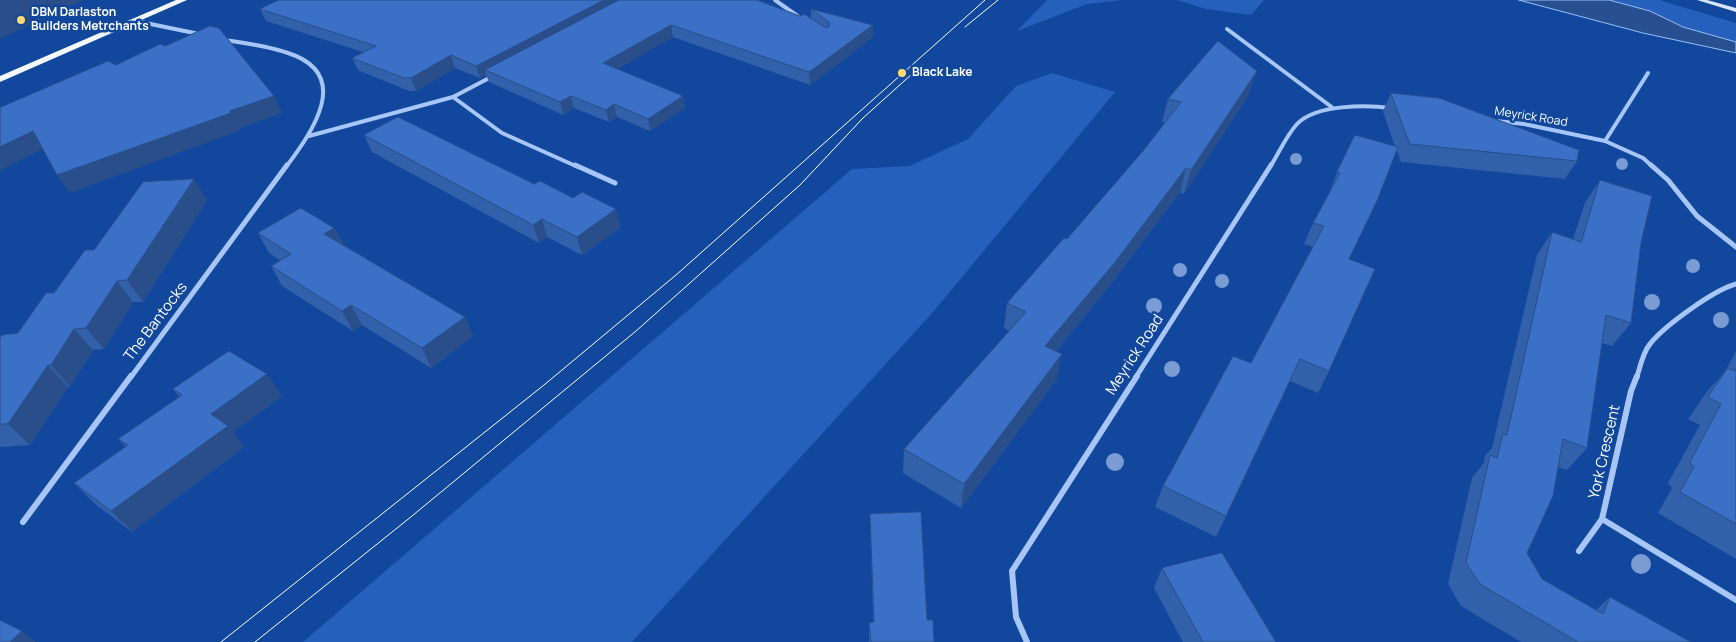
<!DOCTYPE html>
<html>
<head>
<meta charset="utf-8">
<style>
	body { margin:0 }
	canvas { display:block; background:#11479d }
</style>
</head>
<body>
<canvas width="1736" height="642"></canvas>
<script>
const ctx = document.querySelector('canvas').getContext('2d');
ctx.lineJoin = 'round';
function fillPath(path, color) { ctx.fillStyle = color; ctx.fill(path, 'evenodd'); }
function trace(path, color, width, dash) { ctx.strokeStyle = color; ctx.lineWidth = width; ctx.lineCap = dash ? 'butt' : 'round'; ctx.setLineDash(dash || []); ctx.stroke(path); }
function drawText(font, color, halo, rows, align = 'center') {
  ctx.font = font + ' Manrope,sans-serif'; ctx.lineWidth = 5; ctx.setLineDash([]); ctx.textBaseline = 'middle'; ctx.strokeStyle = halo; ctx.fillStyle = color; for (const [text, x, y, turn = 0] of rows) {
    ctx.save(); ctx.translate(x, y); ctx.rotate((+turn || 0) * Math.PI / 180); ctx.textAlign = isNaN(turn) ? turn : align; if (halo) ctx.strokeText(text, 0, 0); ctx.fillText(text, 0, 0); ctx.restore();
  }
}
fillPath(new Path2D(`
	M1047 0H1122L1087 4 1017 31Z
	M1177 0H1264L1251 15 1206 9Z
	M1609 0H1659L1736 23V42L1683 27 1650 11Z
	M1052 73 1115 92 934 311 632 642H303L852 169 910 166 968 139 1016 86Z`), '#2460bc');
const water = new Path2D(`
	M1519 0H1609L1650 11 1683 27 1736 42V53L1643 33Z`);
fillPath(water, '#285090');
trace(water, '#98c0f8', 1);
trace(new Path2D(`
	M775 0 799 17
	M136 21 199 34
	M1227 29 1333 108
	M224 40C245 43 268 46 288 53 353 74 313 131 286 167
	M1648 73 1605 141 1643 158 1653 167
	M453 97 502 133 578 167
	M1496 121 1524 124 1605 141
	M309 136 453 97 493 76
	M1270 167C1279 153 1286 136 1297 124 1316 104 1367 105 1391 108`), '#a7c6f5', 4);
trace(new Path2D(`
	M575 165 615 183
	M1651 165 1668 180 1697 216 1736 247
	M131 377 287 165
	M1136 377 1271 165
	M1637 377C1640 367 1643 352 1650 344 1664 326 1714 290 1736 284`), '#a7c6f5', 5);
trace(new Path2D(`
	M1637 376 1631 391 1602 519 1736 600
	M23 522 131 376
	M1579 551 1602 519
	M1027 642 1016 617 1012 571 1137 376`), '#a7c6f5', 6);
fillPath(new Path2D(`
	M1697 0H1707L1736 8V12Z`), '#d7e6fd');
fillPath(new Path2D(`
	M176 0H187L0 82V76Z`), '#f4f8ff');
trace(new Path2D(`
	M965 27 998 0
	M221 642 544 385 676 275 985 0
	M255 642 412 516 636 331 800 185 863 118 922 65`), '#fff', 1);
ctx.fillStyle = '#7a9cd2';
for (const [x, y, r] of [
	[1296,159,6],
	[1622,164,6],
	[1693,266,7],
	[1180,270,7],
	[1222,281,7],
	[1652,302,8],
	[1154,306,8],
	[1721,320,8],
	[1172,369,8],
	[1115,462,9],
	[1641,564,10]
]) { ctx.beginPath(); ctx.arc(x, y, r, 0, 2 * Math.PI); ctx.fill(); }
fillPath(new Path2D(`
	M260 9 800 16 811 18V9L873 25V37L810 85 673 37 617 69 683 96 685 108 650 131 617 117 609 122 574 108 563 115 489 82 486 75 480 78 455 68 416 91H409L358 70 352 58 363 52 266 21Z
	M1391 93 1577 161 1565 179 1401 162 1397 151 1349 259 1329 371 1318 393 1290 381 1216 537 1155 507 1163 486 1251 363 1313 247 1304 244 1313 223 1329 194 1337 172 1395 147 1383 111Z
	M1249 94 1184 194 1180 192 1110 285 1056 351 1057 379 961 508 903 473 904 449 1009 331 1004 328 1007 303 1067 239 1143 151 1165 123 1162 122 1168 99Z
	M364 135 621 227 582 255 547 237 539 243 372 152Z
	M1600 180 1641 243 1631 323 1612 346 1602 343 1587 448 1567 470 1558 467 1527 553 1542 579 1596 610 1610 597 1691 642H1521L1461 606 1448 584 1472 478 1484 463 1485 456 1492 448 1537 255 1552 232 1573 239 1585 203Z
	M207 200 143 302H133L104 349 93 350 70 387H68L30 445 0 447V337L18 333 54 293 94 250Z
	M334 228 344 245 465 317 473 336 431 368 362 325 353 331 282 286 271 266 280 260 269 253 258 233Z
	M1736 351V559L1658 513 1672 488 1668 483 1700 425 1688 419 1708 390 1725 372Z
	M173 389 282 396 233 432 244 447 132 532 95 504 74 483 126 447 118 439 179 397Z
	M870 514 927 620 934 642H869V623L873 622Z
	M1162 568 1276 642H1183L1154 588Z`), '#3260a9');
fillPath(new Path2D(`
	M0 0H83L0 39Z
	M604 0H629L485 70 486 75 480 78 476 66Z
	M671 25 673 37 606 76 603 63Z
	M873 25V37L810 85 809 72Z
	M451 55 455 68 416 91 411 78Z
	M1257 71 1249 94 1184 194 1191 170Z
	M274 96 282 113 240 128 241 130 70 193 57 175 230 111Z
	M571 96 574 108 563 115 560 102Z
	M683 96 685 108 650 131 648 119Z
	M614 104 617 117 609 122 606 110Z
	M33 131 45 148 0 171V147Z
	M1186 168 1180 192 1110 285 1040 370 1045 346Z
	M194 179 207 200 143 302 127 280Z
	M616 209 621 227 582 255 577 237Z
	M542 219 547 237 539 243 533 225Z
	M334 228 345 247 324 234Z
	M117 281 133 302 104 349 86 328Z
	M351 305 362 325 353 331 342 311Z
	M465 317 473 336 431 368 422 348Z
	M74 329 93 350 70 387 51 365Z
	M1062 354 1057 379 961 508 964 484Z
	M48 365 68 387 30 445 8 424Z
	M267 374 282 396 233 432 244 447 132 532 111 511 211 414Z
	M22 631 36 642H10Z`), '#294e8a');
const building = new Path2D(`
	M279 0H604L476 66 451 55 411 78H404L352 58 376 46 260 9Z
	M619 0H757L800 16 804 14 826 28 829 27 830 23 811 9 873 25 809 72 671 25 603 63 683 96 648 119 614 104 606 110 571 96 560 102 485 70Z
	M210 26 219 28 274 96 230 111 231 113 57 175 33 131 0 147V107H1L108 61 116 65 160 44 165 46Z
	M1218 41 1257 71 1191 170 1186 168 1116 261 1045 346 1062 354 964 484 904 449 1026 312 1007 303 1064 238 1067 239 1143 151 1181 102 1168 99Z
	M1391 93 1439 98 1579 150 1577 161 1410 144Z
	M398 117 534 184 540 181 573 198 582 192 616 209 577 237 542 219 533 225 364 135Z
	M1355 135 1398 147 1377 201 1349 259 1375 269 1329 371 1300 359 1226 516 1163 486 1233 356 1251 363 1324 226 1313 223 1340 173 1337 172Z
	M194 179 127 280 117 281 86 328 74 329 51 365H48L8 424H0V337L2 335 18 333 46 293H54L85 250H94L143 182Z
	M1600 180 1652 196 1641 243 1631 323 1606 315 1587 448 1563 439 1553 496 1527 553 1542 579 1603 614 1610 597 1691 642H1578L1480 584 1466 563 1490 455 1497 458 1503 434 1507 435 1552 232 1581 242Z
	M301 208 334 228 324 234 465 317 422 348 351 305 342 311 271 266 291 254 258 233Z
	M229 351 267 374 211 414 228 426 111 511 74 483 128 445 118 439 182 395 173 389Z
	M1728 368 1734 371 1736 368V524L1680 492 1694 467 1690 462 1721 404 1708 397Z
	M921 512 927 620H933L934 642H871L869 623 874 622 870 514Z
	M1222 553 1276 642H1203L1162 568Z
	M0 620 22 631 10 642H0Z`);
fillPath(building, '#3a70c5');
trace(building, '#294e8a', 1);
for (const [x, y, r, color] of [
	[21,20,5,"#ffdc6a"],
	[902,73,5,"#ffdc6a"]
]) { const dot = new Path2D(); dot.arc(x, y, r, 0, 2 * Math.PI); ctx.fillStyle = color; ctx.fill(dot); trace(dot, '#11479d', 2); }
drawText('bold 12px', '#fff', '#11479d', [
	["DBM Darlaston",31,13],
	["Builders Metrchants",31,27],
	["Black Lake",912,73]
], 'left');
drawText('12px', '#fff', '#11479d', [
	["Meyrick Road",1531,117,9]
]);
drawText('15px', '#fff', '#11479d', [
	["The Bantocks",156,322,-53],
	["Meyrick Road",1135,355,-57],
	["York Crescent",1605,452,-77]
]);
</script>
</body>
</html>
